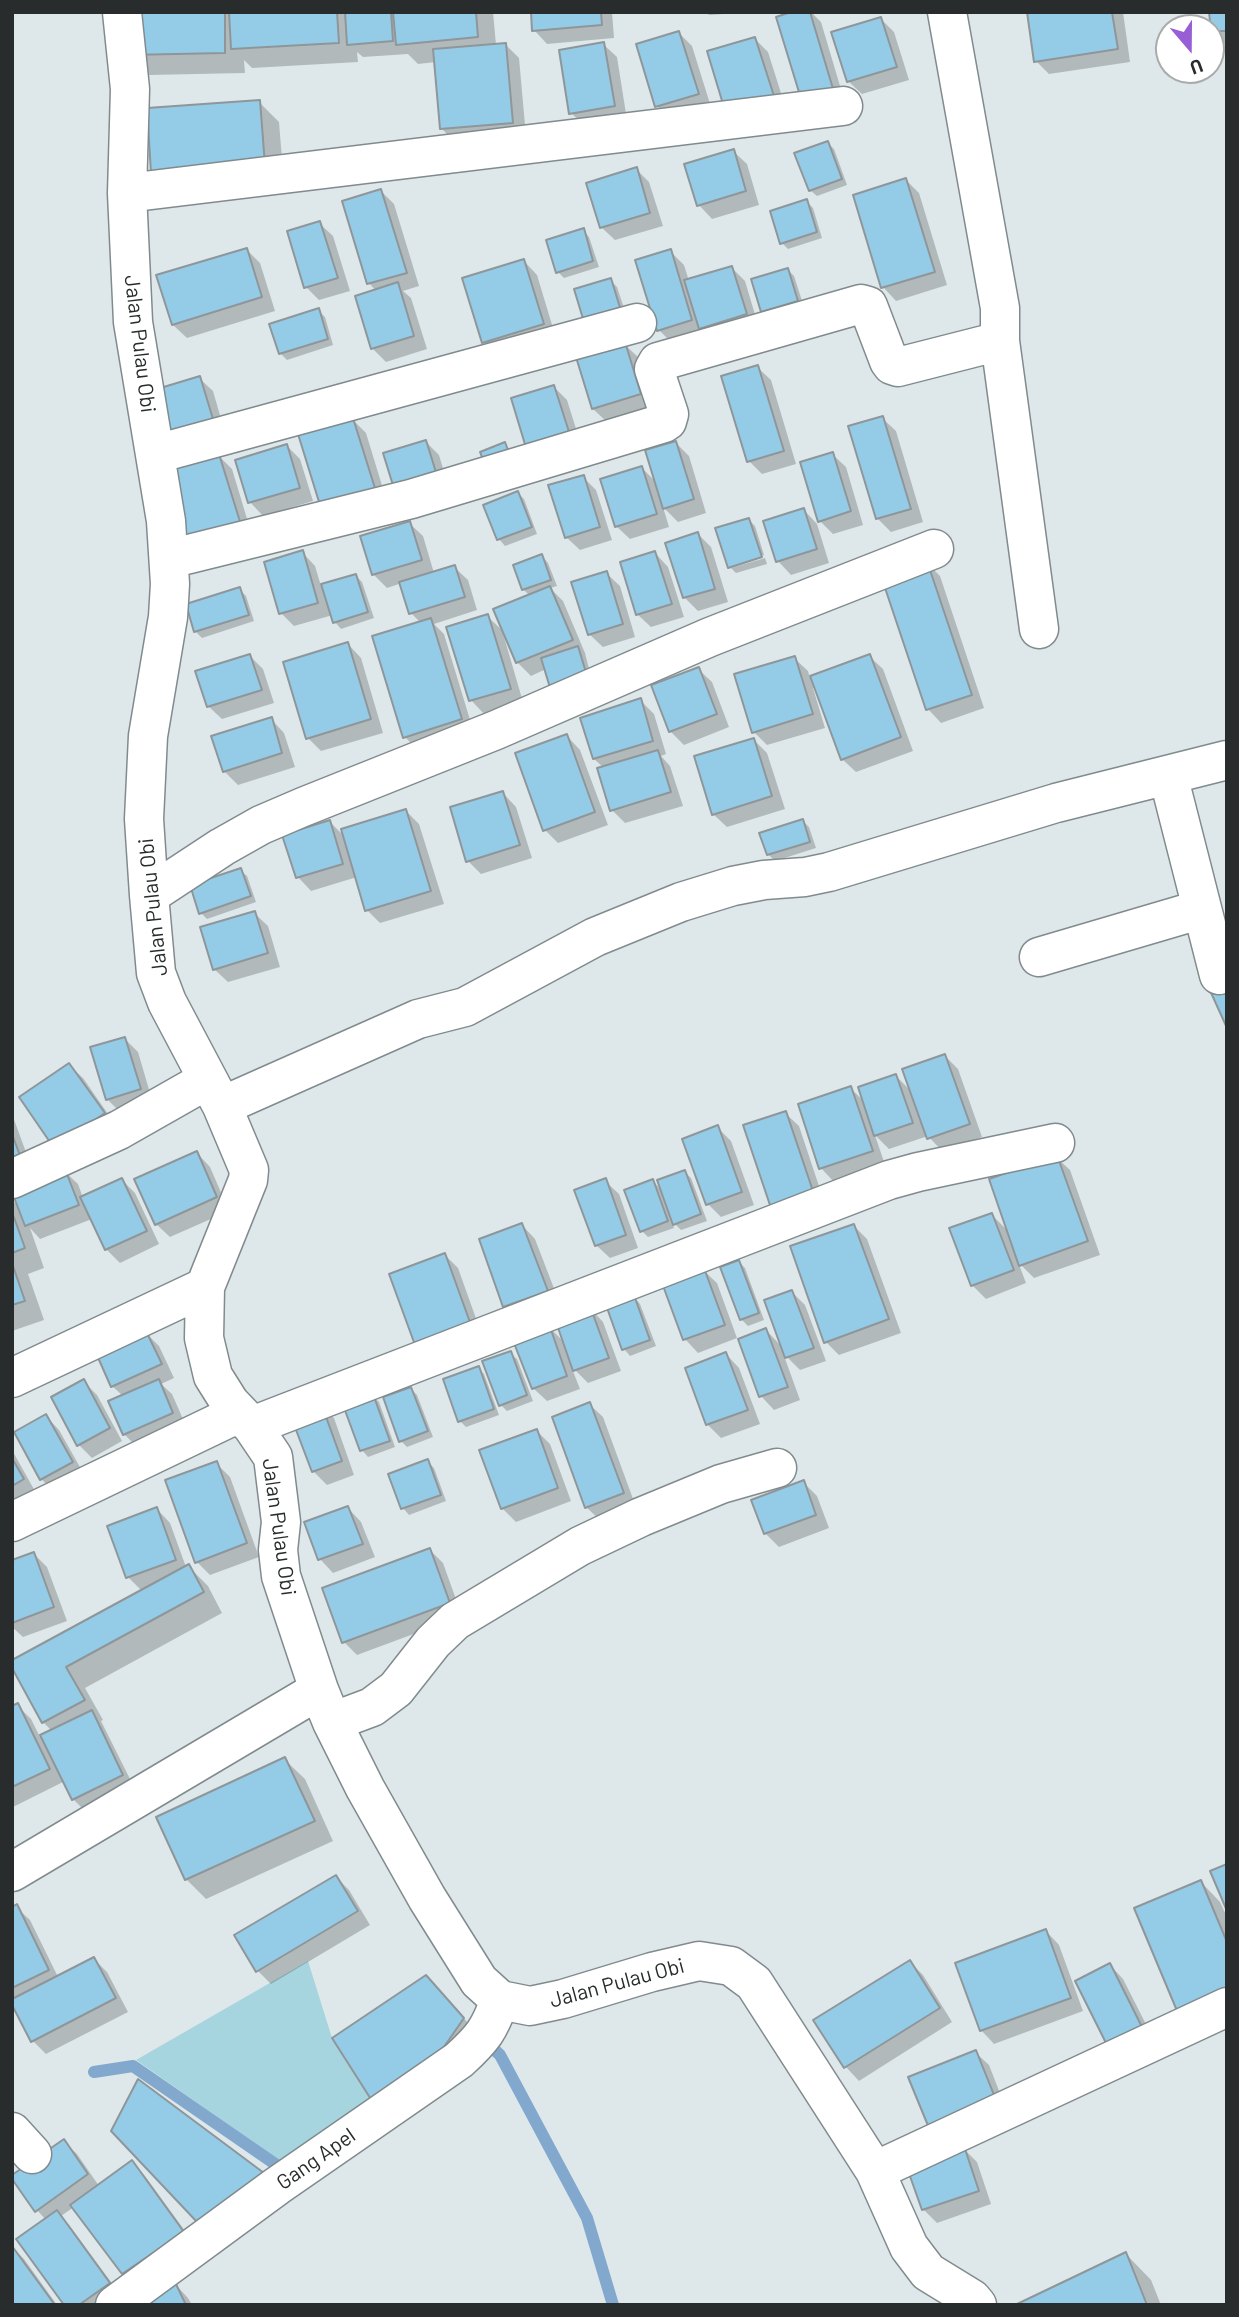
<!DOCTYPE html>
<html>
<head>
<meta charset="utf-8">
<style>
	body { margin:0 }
	#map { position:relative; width:1239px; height:2317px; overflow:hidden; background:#dee8ea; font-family:Barlow,sans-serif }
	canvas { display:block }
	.frame { position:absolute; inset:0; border:14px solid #282c2d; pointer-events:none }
	.north { position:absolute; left:1155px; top:14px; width:70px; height:70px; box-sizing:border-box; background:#fff; border:2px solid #a9abab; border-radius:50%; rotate:160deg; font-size:19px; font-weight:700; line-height:28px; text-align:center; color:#282c2d }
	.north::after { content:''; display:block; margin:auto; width:24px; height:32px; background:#985ed6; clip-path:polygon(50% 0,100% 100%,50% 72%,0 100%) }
</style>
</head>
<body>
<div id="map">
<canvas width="1239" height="2317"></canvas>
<div class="frame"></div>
<div class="north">U</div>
</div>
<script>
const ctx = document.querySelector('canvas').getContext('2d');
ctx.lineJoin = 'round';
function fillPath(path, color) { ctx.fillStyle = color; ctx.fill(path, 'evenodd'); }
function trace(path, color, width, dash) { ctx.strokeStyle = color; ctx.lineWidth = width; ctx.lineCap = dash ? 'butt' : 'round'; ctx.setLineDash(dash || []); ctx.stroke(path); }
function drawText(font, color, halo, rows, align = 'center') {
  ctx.font = font + ' Barlow,sans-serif'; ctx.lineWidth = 7; ctx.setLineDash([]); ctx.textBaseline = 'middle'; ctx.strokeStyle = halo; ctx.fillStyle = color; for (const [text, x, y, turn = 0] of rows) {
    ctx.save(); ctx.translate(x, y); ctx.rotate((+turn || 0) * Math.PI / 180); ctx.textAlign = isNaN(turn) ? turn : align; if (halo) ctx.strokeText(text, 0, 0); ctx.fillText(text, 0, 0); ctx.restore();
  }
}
fillPath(new Path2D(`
	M308 1961 332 2038 374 2104 286 2165 136 2060Z`), '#a7d5df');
fillPath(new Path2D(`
	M128 12H493L496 45 505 44 519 58 526 136 455 142 442 129 436 62 418 64 408 54 363 57 357 52 358 62 252 68 244 60 245 73 149 75 129 55Z
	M532 12H612L614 38 547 44 534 30Z
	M706 12H754L709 15Z
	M797 12H811L821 22 846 106 817 114Z
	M1029 12H1123L1130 62 1049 74 1036 61Z
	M1227 12V44H1225L1211 31Z
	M881 19 894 32 909 80 862 94 848 81Z
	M679 33 692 46 711 107 670 119 657 106Z
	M755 39 768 52 787 112 741 126Z
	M603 44 617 57 627 120 585 126 571 113Z
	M259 102 279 122 284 184 172 192Z
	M828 143 834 149 847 185 817 196 810 190Z
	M733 151 747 164 759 205 712 219 699 205Z
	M636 169 649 182 663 226 615 240 601 227Z
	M906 180 919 193 947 285 896 301 883 287 855 196Z
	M381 191 394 204 419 286 403 291 411 298 427 349 386 362 372 348 376 291 369 283Z
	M806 201 813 208 822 238 788 249 782 243Z
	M319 223 333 236 350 291 319 300 306 287Z
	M583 230 589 237 599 267 564 278 558 272Z
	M247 250 260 263 275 311 187 338 173 325Z
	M670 251 684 265 689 281 732 268 745 281 759 328 672 343 659 330Z
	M524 261 537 275 556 338 497 355 484 342Z
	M788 270 794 276 804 307 769 318 763 311Z
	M610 280 617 287 627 317 577 291Z
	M318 310 325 317 333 345 287 360 280 353Z
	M624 344 638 357 653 408 607 422 593 409Z
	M757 367 771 380 796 464 762 474 749 461Z
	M199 378 213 391 228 443 188 455Z
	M554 387 567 400 583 451 542 463Z
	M882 418 896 431 923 522 891 532 877 518Z
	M353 420 366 433 391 515 339 531Z
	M426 442 439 455 451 495 411 507Z
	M676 443 689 456 706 513 678 522 663 507 669 527 630 539 616 526 642 468 657 483Z
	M287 446 300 459 313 501 263 516 250 502Z
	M832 454 846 467 863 525 833 534 820 521Z
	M219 456 232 469 254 542 201 558Z
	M583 477 596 490 612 540 580 550 566 537Z
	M518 493 524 499 537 534 505 546 499 539Z
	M804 510 817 524 829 563 791 575 778 561Z
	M749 520 755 526 764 555 731 565V568L729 567Z
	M409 523 423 536 434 573 454 567 468 580 477 610 434 624 444 634 474 733 418 750 405 737 421 623 411 613 402 583 387 588 373 574Z
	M698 534 711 547 728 602 698 611 684 597Z
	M302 552 315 566 321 586 356 576 362 582 374 618 341 629 335 622 333 615 294 626 281 613Z
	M655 553 668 567 684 617 651 627 637 614Z
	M542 556 548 563 557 586 550 588 563 601 585 653 593 685 546 669 531 676 517 662 530 596 523 589Z
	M765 558 767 564 736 573 731 568Z
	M927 563 940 576 984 708 941 723 928 709Z
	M606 573 620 586 635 637 603 647 589 634Z
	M239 589 246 596 254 621 202 638 195 631Z
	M487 616 502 630 523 702 484 714 471 700Z
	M348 644 361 658 383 733 321 751 308 738Z
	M250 656 263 669 274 703 222 719 208 706Z
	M869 656 883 669 913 751 856 772 842 759 816 687 813 688 825 728 767 745 754 732 794 658 808 671 810 678Z
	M698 669 712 682 729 727 684 745 670 731Z
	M640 700 654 714 666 754 661 756 670 766 683 806 625 823 612 810 604 768 594 759Z
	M271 719 284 733 295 767 238 785 224 771Z
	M567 736 580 750 608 825 558 843 545 830Z
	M754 740 767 753 785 809 727 827 713 814Z
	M503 793 516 807 532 858 481 874 468 861Z
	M406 811 419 824 444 904 380 923 367 910 357 877 311 891 298 877 330 822 345 837Z
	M803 821 809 827 816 848 775 861 768 854Z
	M240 870 247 876 256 902 207 919 201 913Z
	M254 913 268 926 280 967 228 982 214 969Z
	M125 1039 138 1052 153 1103 121 1113 107 1099Z
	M945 1056 958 1069 982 1137 942 1151 928 1136 889 1149 875 1135 885 1165 834 1182 821 1168 850 1088 865 1102 896 1076 913 1093Z
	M69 1065 83 1078 117 1127 21 1098Z
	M785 1113 799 1126 828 1213 788 1226Z
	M12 1114 34 1174 12 1182Z
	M718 1128 731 1141 754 1205 721 1217 708 1204Z
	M197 1153 210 1167 229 1211 170 1237 156 1224Z
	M1056 1157 1070 1170 1100 1255 1034 1278 1018 1262 1026 1283 986 1299 972 1285 992 1215 1009 1232Z
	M64 1171 78 1184 83 1198 122 1180 135 1193 159 1244 120 1263 106 1249 92 1219 40 1239 30 1228 44 1268 28 1274 44 1320 12 1331V1200L20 1208Z
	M685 1172 691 1178 707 1221 681 1230 671 1220 674 1228 648 1237 642 1231 653 1181 663 1192Z
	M605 1181 619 1194 638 1248 610 1258 596 1245Z
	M522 1225 535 1239 560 1304 518 1320 505 1306Z
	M854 1226 867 1239 901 1333 839 1355 826 1342Z
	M445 1255 458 1268 483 1338 430 1357Z
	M739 1262 745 1268 764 1320 748 1326 741 1319Z
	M703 1270 717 1283 737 1338 698 1353 685 1339Z
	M792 1292 805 1305 826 1361 800 1370 783 1353 800 1400 774 1410 761 1396 766 1330 783 1348Z
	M634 1297 640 1304 656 1346 630 1356 624 1349Z
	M590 1308 603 1322 621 1371 588 1383 571 1366 580 1389 547 1401 533 1388 548 1326 565 1343Z
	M146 1333 159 1346 174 1378 161 1384 172 1394 186 1426 137 1447 124 1434 123 1396 112 1386Z
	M510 1353 517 1359 533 1401 507 1411 501 1405Z
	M726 1354 739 1368 760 1424 721 1438 707 1424Z
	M478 1368 484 1374 499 1415 466 1427 460 1421Z
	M83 1381 97 1395 122 1441 92 1458 79 1445Z
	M411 1389 417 1395 433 1437 407 1447 401 1441Z
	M372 1396 379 1402 395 1447 368 1457 362 1450Z
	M589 1404 603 1417 636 1507 600 1520 586 1507Z
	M320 1405 334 1418 354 1475 327 1485 313 1471Z
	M46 1416 59 1430 85 1476 55 1492 41 1479Z
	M537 1431 550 1444 571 1501 516 1522 502 1508Z
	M12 1450 36 1493 12 1506Z
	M427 1461 434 1468 446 1501 409 1515 403 1508Z
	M216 1463 230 1477 259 1557 210 1575 197 1562Z
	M803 1482 817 1496 829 1528 779 1547 765 1533Z
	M348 1508 361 1522 375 1557 333 1573 320 1559Z
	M157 1509 170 1523 186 1567 188 1566 208 1586 222 1613 85 1688 103 1720 101 1721 135 1789 87 1813 73 1799 65 1781 13 1807 12 1708 18 1706 31 1719 40 1737 52 1731 43 1722 12 1665 142 1591 128 1577Z
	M430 1550 443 1563 462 1616 357 1655 344 1642Z
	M34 1554 47 1567 67 1621 23 1637 12 1627V1562Z
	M285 1760 305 1779 333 1841 206 1899 186 1879Z
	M336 1877 349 1890 370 1925 271 1984 257 1970Z
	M1201 1882 1220 1902 1227 1917V2026Z
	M16 1907 30 1920 58 1977 94 1959 107 1972 128 2012 46 2054 33 2041 15 2006 12 2007V1909Z
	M1046 1931 1059 1945 1083 2011 994 2044 981 2030Z
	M910 1962 923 1975 952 2022 859 2081 846 2067 816 2021Z
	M1110 1965 1123 1979 1156 2044 1124 2061Z
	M440 1991 476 2032 389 2116Z
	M975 2052 989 2065 1008 2114 943 2140Z
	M63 2141 77 2154 99 2186 132 2162 145 2176 196 2246 137 2286 124 2273 74 2207 61 2216 70 2226 122 2297 111 2305H66L46 2220 37 2210Z
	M963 2148 977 2162 991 2204 937 2223 923 2209Z
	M12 2247 24 2259 57 2305H12Z
	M1126 2254 1151 2280 1161 2305H1019Z
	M175 2284 188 2298 192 2305H145Z`), '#0003');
trace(new Path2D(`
	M485 2041 500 2055 587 2218 613 2305
	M94 2072 133 2066 278 2166H290`), '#82a8ce', 12);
const building = new Path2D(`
	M127 12H225V53L127 55Z
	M229 12H337L339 43 231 49Z
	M345 12H391L393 41 347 45Z
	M393 12H476L478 37 396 45Z
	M531 12H601L602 25 532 31Z
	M791 12H810L834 92 802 102 776 17Z
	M1027 12H1112L1118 49 1034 62Z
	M1209 12H1227V31H1211Z
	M881 17 897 67 847 82 831 32Z
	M679 31 699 94 655 107 636 44Z
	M755 37 775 99 726 114 707 51Z
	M604 42 615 106 569 114 559 50Z
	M506 43 513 123 440 129 433 49Z
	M260 100 265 165 151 173 147 108Z
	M828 141 842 179 809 191 794 153Z
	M734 149 746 191 697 206 684 164Z
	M637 167 650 213 600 228 586 183Z
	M906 178 935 272 881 288 853 195Z
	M381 189 407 273 367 284 342 201Z
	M807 199 817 232 780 244 770 211Z
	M320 221 338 278 304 288 287 231Z
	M584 228 593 261 556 273 546 240Z
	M247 248 262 297 172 325 156 275Z
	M671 249 692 320 657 331 635 260Z
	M524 259 544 324 482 343 462 278Z
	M732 266 747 314 699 329 684 280Z
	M788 268 798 301 761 312 751 279Z
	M611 278 621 311 584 322 574 289Z
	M398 282 414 336 371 349 355 296Z
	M319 308 328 339 279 354 269 324Z
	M625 342 641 394 592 409 576 357Z
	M758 365 784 451 747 462 721 376Z
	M200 376 216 429 173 442 157 389Z
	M554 385 571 438 527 451 511 398Z
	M883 416 911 509 876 519 848 426Z
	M353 418 379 501 324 518 298 434Z
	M426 440 439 482 396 495 383 453Z
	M676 441 694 499 663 509 645 450Z
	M505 442 512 461 487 470 480 452Z
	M287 444 300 488 248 503 235 460Z
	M833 452 851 511 818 522 800 462Z
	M219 454 242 528 186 546 163 471Z
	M642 466 657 514 615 527 600 479Z
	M584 475 600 527 565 538 548 485Z
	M518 491 532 527 497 540 483 505Z
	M804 508 817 549 776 562 763 521Z
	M749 518 762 557 728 568 715 528Z
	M410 521 422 560 372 575 360 536Z
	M698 532 715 589 683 598 665 543Z
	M303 550 318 603 279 614 264 562Z
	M655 551 672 604 636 615 620 562Z
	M542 554 551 580 522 590 513 565Z
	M927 561 972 695 926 710 881 576Z
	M455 565 465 597 409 614 399 582Z
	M607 571 623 624 588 635 571 582Z
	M356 574 368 612 333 623 321 584Z
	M550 586 573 640 516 663 493 609Z
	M240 587 249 615 194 632 186 604Z
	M488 614 511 689 469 701 446 627Z
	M431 618 462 719 403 738 372 636Z
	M348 642 371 719 306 739 283 662Z
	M578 646 588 679 551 691 541 658Z
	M250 654 262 690 207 707 195 671Z
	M870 654 901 737 841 760 810 676Z
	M795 656 813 714 752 733 734 674Z
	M699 667 717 714 669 732 651 685Z
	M641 698 653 741 593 759 580 718Z
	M272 717 282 753 223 772 211 736Z
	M567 734 595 812 543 831 515 753Z
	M754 738 772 796 712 815 694 756Z
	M658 750 671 792 610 811 597 768Z
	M503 791 520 845 466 862 450 807Z
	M406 809 431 891 365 911 341 829Z
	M803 819 810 842 767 855 759 833Z
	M330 820 343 864 296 878 282 835Z
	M241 868 251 896 199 914 190 885Z
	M255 911 268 953 213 970 200 927Z
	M1227 978V1028L1208 986Z
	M125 1037 141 1089 106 1100 90 1047Z
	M945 1054 970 1124 927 1139 902 1069Z
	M69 1063 105 1113 54 1148 19 1097Z
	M896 1074 913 1123 874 1136 858 1087Z
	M851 1086 873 1151 819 1169 798 1104Z
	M786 1111 816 1200 773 1214 743 1125Z
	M718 1125 742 1192 706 1205 682 1139Z
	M12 1134 22 1161 12 1164Z
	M197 1151 217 1197 155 1225 134 1179Z
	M1057 1155 1088 1241 1019 1266 989 1179Z
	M65 1169 79 1205 25 1226 12 1192Z
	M685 1170 701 1214 673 1225 657 1180Z
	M122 1178 147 1231 105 1250 80 1197Z
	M606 1178 626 1235 595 1246 574 1190Z
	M653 1179 668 1221 640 1232 624 1190Z
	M12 1212 25 1248 12 1253Z
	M992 1213 1014 1270 971 1286 949 1228Z
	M522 1223 548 1291 503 1307 479 1239Z
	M854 1224 889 1319 824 1343 790 1246Z
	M445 1253 471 1325 415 1345 389 1274Z
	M739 1260 759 1313 740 1320 720 1267Z
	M12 1263 25 1301 12 1305Z
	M704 1268 725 1325 683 1340 662 1283Z
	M792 1290 814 1348 785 1358 764 1300Z
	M634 1295 650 1340 622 1350 606 1305Z
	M590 1306 609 1358 573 1371 555 1319Z
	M549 1324 567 1376 532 1389 512 1338Z
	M766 1328 788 1387 759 1397 738 1339Z
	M146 1331 162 1364 111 1387 96 1353Z
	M511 1351 527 1395 499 1406 482 1361Z
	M726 1352 748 1410 706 1425 685 1368Z
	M479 1366 494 1409 458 1422 443 1379Z
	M84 1379 110 1428 77 1446 51 1397Z
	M159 1379 173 1413 123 1435 108 1401Z
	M411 1387 428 1431 399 1442 383 1397Z
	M373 1394 390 1441 360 1451 343 1405Z
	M590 1402 624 1493 585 1508 552 1417Z
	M321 1403 342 1461 312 1472 290 1414Z
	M46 1414 73 1462 40 1480 14 1432Z
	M537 1429 558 1488 501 1509 479 1450Z
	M12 1458 24 1479 12 1486Z
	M428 1459 441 1495 401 1509 388 1474Z
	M217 1461 247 1543 195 1563 165 1480Z
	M804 1480 816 1515 764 1534 751 1500Z
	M348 1506 363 1544 318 1560 304 1522Z
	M157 1507 176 1560 126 1578 107 1526Z
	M430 1548 450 1603 342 1643 322 1588Z
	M34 1552 54 1607 12 1623V1560Z
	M189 1564 204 1592 66 1667 85 1700 42 1723 12 1668V1660Z
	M18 1703 50 1769 12 1787V1706Z
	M92 1710 123 1775 72 1800 40 1735Z
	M285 1757 315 1821 185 1880 156 1817Z
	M1227 1864V1911L1210 1871Z
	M336 1875 358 1911 256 1972 234 1935Z
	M1201 1880 1227 1942V1998L1180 2018 1134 1908Z
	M17 1904 49 1970 12 1988V1907Z
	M1046 1929 1071 1998 980 2031 955 1963Z
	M94 1957 116 1998 31 2042 12 2005V1999Z
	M910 1960 940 2008 844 2068 813 2020Z
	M1110 1963 1144 2031 1109 2049 1075 1981Z
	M426 1975 464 2018 437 2057 374 2104 332 2038Z
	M976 2050 996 2100 929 2128 908 2077Z
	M138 2079 264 2173 198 2223 111 2131Z
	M64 2139 88 2174 35 2212 12 2179V2175Z
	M964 2146 979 2191 922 2210 906 2165Z
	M132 2160 184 2232 122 2274 70 2205Z
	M57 2210 110 2283 79 2305H64L16 2239Z
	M12 2246 55 2305H12Z
	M1126 2252 1147 2305H1015Z
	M175 2282 186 2305H143Z`);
fillPath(building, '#94cce8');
trace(building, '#8e969a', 2);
const minor = new Path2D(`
	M122 12 130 89 127 193 133 322 166 521 170 584 168 617 148 736 144 819 149 895 156 973 167 1002 222 1106 249 1170 248 1180 205 1287 204 1338 213 1376 230 1403 252 1426 273 1457 281 1522 278 1550 281 1576 319 1690 332 1722 365 1788 427 1898 479 1981 500 2000 530 2006 563 1999 652 1972 699 1961 731 1966 754 1983 875 2171 909 2247 928 2272 972 2299 977 2305
	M947 12 1000 308V341L1039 629
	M127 193 843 106
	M156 454 637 323
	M169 559 411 499 664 423 667 421 669 414 654 369 658 362 861 304 868 306 889 361 892 365 898 367 1000 341
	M1168 775 1219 975
	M149 895 222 847 261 825 303 807 496 730 710 637 934 549
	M1039 957 1202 909
	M222 1106 418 1019 465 1007 595 937 681 902 733 886 764 880 805 877 829 872 1056 803 1227 760
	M12 1179 119 1130 207 1080
	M12 1378 205 1287
	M252 1426 889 1180 918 1172 1055 1143
	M12 1522 239 1413
	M332 1722 372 1707 396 1689 433 1642 455 1621 580 1546 641 1517 721 1484 777 1468
	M12 1872 319 1690
	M12 2132 32 2154
	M875 2171 1227 2007
	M115 2305 277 2186 459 2060C483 2038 489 2030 500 2000`);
trace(minor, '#818b8d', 41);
trace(minor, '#fff', 38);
drawText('21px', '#282c2d', '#fff', [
	["Jalan Pulau Obi",140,344,83],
	["Jalan Pulau Obi",153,907,-96],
	["Jalan Pulau Obi",279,1527,82],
	["Jalan Pulau Obi",617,1983,-15],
	["Gang Apel",316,2159,-35]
]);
</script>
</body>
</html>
